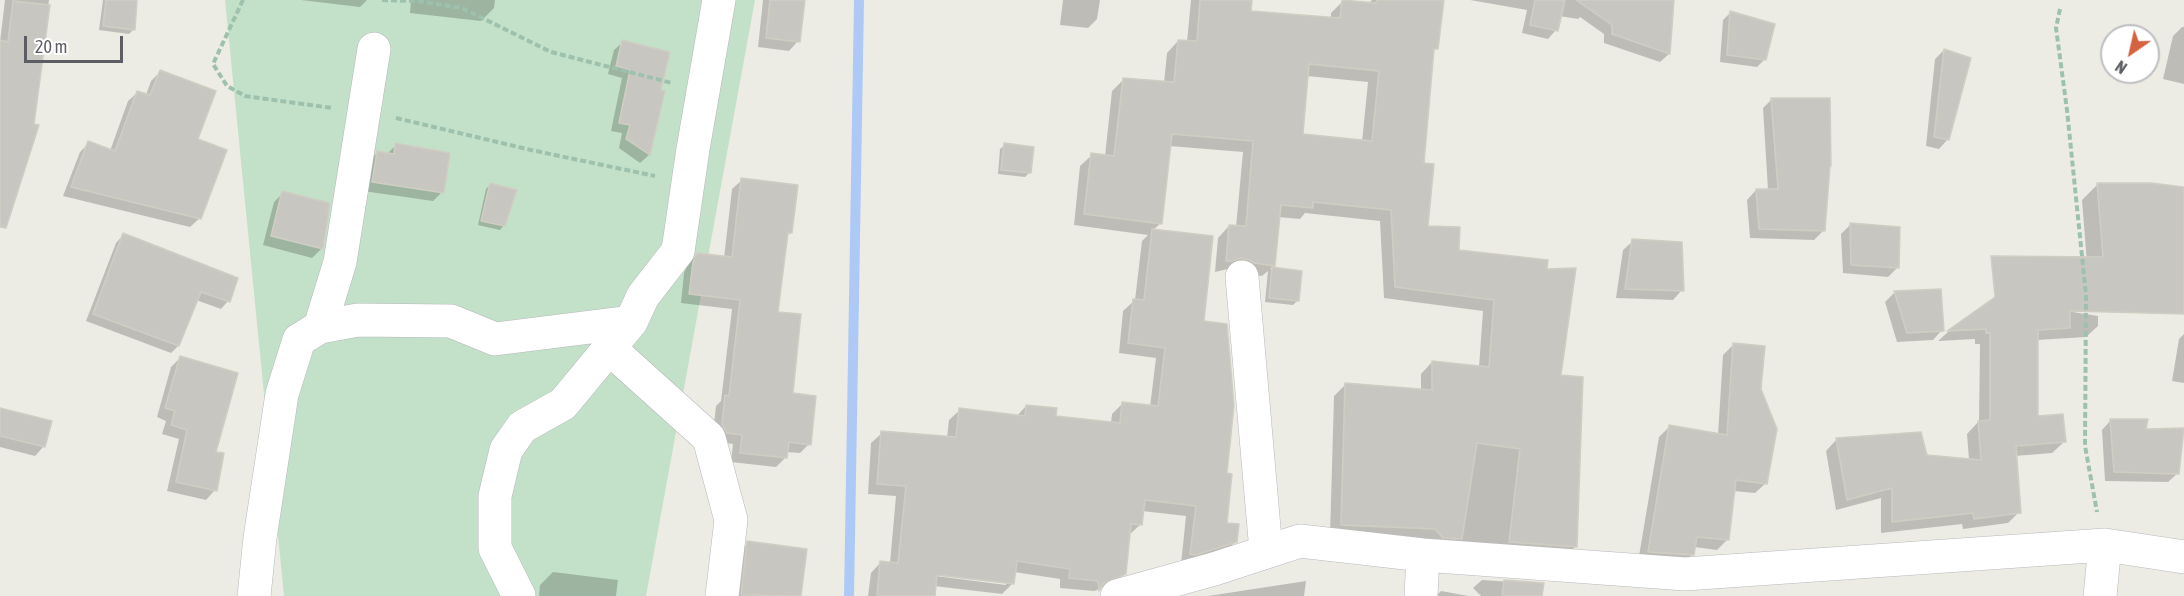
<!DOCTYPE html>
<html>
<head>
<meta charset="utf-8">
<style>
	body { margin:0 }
	#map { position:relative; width:2184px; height:596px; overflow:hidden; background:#edece4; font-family:"Asap Condensed",sans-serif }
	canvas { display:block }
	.north { position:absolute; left:2100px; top:24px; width:60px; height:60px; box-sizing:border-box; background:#fff; border:2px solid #bebfc1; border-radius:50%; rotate:214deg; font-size:16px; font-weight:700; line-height:24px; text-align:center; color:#5c5e63 }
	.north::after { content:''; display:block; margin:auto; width:21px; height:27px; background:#d46342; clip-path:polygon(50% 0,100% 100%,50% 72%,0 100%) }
	.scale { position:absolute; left:24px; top:36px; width:99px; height:27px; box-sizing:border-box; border:3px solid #5c5e63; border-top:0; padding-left:8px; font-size:18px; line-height:21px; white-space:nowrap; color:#5c5e63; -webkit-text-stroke:4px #fff; paint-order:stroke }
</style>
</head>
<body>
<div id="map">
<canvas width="2184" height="596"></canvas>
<div class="north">N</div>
<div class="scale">20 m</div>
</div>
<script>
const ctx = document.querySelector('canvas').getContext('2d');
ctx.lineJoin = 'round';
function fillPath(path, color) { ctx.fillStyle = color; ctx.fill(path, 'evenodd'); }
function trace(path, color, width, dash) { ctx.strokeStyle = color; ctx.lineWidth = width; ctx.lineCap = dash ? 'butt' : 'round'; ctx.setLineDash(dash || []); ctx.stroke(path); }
fillPath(new Path2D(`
	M225 0H755L646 596H284Z`), '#c3e1c8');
fillPath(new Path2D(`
	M5 0H49L33 125 0 190V42Z
	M103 0H135L134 29 129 34 99 30Z
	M301 0H367L360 7Z
	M411 0H495L494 8 481 21 410 13Z
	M763 0H803L798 41 789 51 758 47Z
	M1063 0H1100L1097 19 1088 28 1060 25Z
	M1191 0H1250L1249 12 1331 19V13L1343 1 1368 4 1372 0H1425L1436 48 1432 52 1422 164 1427 228 1457 251 1559 376 1575 547 1564 558 1330 536 1334 396 1346 384 1421 391V374L1432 362 1479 367 1483 311 1384 298 1380 221 1305 213 1300 219 1278 217 1274 265 1270 269 1301 272 1298 300 1293 305 1265 302 1268 271 1262 276 1242 274 1228 269 1215 272 1218 238 1229 226 1236 227 1243 152 1169 146 1161 223 1153 230 1202 323 1225 475 1226 524 1236 541 1225 552 1181 564 1186 516 1142 511 1141 524 1129 535 1125 573 1114 584 1094 591 1060 588V579L1014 572 1013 583 1002 594 934 586 933 596H868L871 573 881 562 890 563 896 496 868 494 871 443 882 433 947 438 949 420 960 410 1016 417 1026 406 1055 417 1111 424 1112 414 1123 403 1150 407 1156 358 1119 353 1123 311 1135 300 1142 241 1148 235 1074 225 1080 166 1092 155 1105 156 1112 91 1124 79 1164 83 1167 53 1178 41 1187 42ZM1307 76 1368 82 1362 142 1301 135ZM929 572 1006 581V585L928 575Z
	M1470 0H1655L1673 2 1669 54 1660 62 1604 43V34L1580 17 1578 19 1559 16 1556 30 1548 39 1522 33 1527 10Z
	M1730 13 1765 59 1757 67 1720 62 1723 20Z
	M2182 27H2184V84L2163 79 2173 36Z
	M623 42 659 91 663 92 649 155 640 163 619 148 622 133 611 131 622 78 608 74 614 50Z
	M1944 50 1948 139 1939 149 1926 146 1935 59Z
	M160 72 196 140 200 218 190 227 63 196 80 152 89 143 110 151 128 101 138 92 146 95 151 81Z
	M1772 99 1824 230 1814 240 1750 238 1747 200 1756 190H1768L1763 108Z
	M396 145 442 192 433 201 363 191 368 162 377 153 387 154Z
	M1005 145 1030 172 1025 177 998 174 1000 149Z
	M742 180 791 232 786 237 777 313 791 394 809 444 800 453 786 452 785 458 776 467 731 462 733 444 718 442 713 434 716 406 721 401 732 309 681 303 684 273 688 264 697 255 724 258 732 189Z
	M2098 184 2184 188V293L2089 289 2082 200Z
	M490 185 504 225 500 230 478 225 486 189Z
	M283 193 322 248 312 258 263 245 274 202Z
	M1850 225 1897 268 1888 277 1843 273 1841 234Z
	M123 235 236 279 228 301 221 309 196 300 178 346 171 353 86 321 116 243Z
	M1633 241 1682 290 1673 300 1616 298 1623 250Z
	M2011 287 2010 302 2098 316V326L2086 337 2037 340 2036 418 2064 442 2052 453 2015 456 2019 512 2008 523 1963 529 1962 524 1881 533V498L1836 510 1826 451 1837 439 1926 456 1969 460 1967 434 1979 421 1980 344H1975V339L1938 341 1948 332Z
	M1940 290 1942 330 1933 340 1897 342 1885 302 1894 293Z
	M2184 334V383L2172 381 2179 339Z
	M1733 345 1759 390 1766 483 1755 493 1733 491 1728 539 1717 550 1694 547 1693 554 1682 564 1638 562 1659 437 1669 427 1718 435 1723 355Z
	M180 358 214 453 215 490 206 500 167 491 179 439 162 434 166 421 157 417 171 367Z
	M0 410 44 446 35 456 0 447Z
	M2111 420 2144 431 2184 429 2178 473 2168 482 2105 481 2102 430Z
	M748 543 805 550 800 596H733L739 552Z
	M553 572 618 580 616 596H539L540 585Z
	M1482 580 1542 584 1541 596H1481L1473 588Z
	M1306 581 1304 596H1208Z
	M1441 591 1469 596H1436Z`), '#0003');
trace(new Path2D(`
	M849 596 859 0`), '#accaf5', 10);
const building = new Path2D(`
	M106 0H137L135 30 103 26Z
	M770 0H805L800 42 766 38Z
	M1200 0H1252L1251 11 1340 18 1342 0 1376 3 1377 0H1444L1438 49H1434L1424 163 1434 164 1428 226 1460 227 1459 250 1548 260 1547 269 1576 268 1561 375 1583 377 1577 547 1509 542 1520 449 1477 443 1462 539 1443 538 1435 529 1341 525 1345 383 1432 390V361L1489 367 1494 300 1395 287 1391 210 1313 202V208L1281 205 1275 266 1254 263 1249 260 1241 258 1232 261H1226L1229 225 1246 226 1253 141 1172 134 1162 224 1084 214 1091 153 1114 156 1123 78 1174 82 1178 40 1197 41ZM1309 64 1379 71 1372 141 1303 134Z
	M1535 0H1565L1558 31 1530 25Z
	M1576 0H1674L1670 54 1612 34V25Z
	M13 1 50 5 34 124 39 125 6 228 0 227V40L8 42Z
	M1730 11 1775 24 1766 60 1727 55Z
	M622 40 670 52 661 90 665 91 650 155 626 139 630 125 619 123 630 70 616 66Z
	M1944 49 1971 58 1949 140 1934 137Z
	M160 70 216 91 198 139 227 150 201 219 71 187 88 141 115 151 137 91 150 95Z
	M1771 98H1830L1831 166H1830L1825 231 1759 229 1756 189H1778Z
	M395 143 450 153 444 193 372 182 377 151 394 154Z
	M1004 143 1034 147 1031 173 1001 170Z
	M741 178 798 185 792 233H788L778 312 801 314 793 393 816 396 811 445 789 442 787 458 740 453 742 435 727 433 722 424 725 395 729 396 740 300 689 294 693 262 697 253 732 257Z
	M490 183 517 190 505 226 481 221Z
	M2097 183H2151L2184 187V314L2070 311V328L2038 330V416L2063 414 2066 442 2016 446 2021 513 1974 519 1973 513 1892 522V488L1847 500 1836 438 1921 432 1927 455 1981 460 1978 421 1990 420V333H1986V329L1947 331 1995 297 1991 256 2103 257Z
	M282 191 330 203 323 249 271 236Z
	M1850 223 1900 227 1899 268 1851 265Z
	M1152 229 1213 236 1204 321 1227 324 1234 405 1227 473 1232 474 1227 523 1239 524 1237 542 1195 555 1190 554 1196 506 1145 500 1142 525 1131 524 1126 574 1104 583 1099 591 1098 581 1069 578 1070 569 1017 561 1014 584 937 575 935 596H877L880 561 898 563 906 486 877 484 881 431 956 437 959 408 1025 416 1026 405 1057 408 1056 416 1120 423 1122 402 1158 406 1165 348 1128 343 1133 299 1144 300Z
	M123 233 238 278 230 302 201 292 179 346 93 314Z
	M1632 239 1682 242 1684 291 1625 289Z
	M1272 267 1302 271 1299 301 1269 298Z
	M1941 289 1944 331 1907 333 1894 291Z
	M1733 343 1765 346 1761 389 1777 429 1767 484 1736 480 1729 540 1697 537 1694 555 1648 552 1669 425 1727 435Z
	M180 356 238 373 216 452 224 453 217 491 176 482 187 430 171 425 175 411 165 408Z
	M0 408 52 421 45 447 0 436Z
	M2110 419H2148L2146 429 2184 428 2179 474 2114 472Z
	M747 541 807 549 801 596 741 595Z
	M1504 580 1544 583 1542 596H1502Z`);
fillPath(building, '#c8c6c0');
trace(building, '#d0cec3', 1.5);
const minor = new Path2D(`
	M1242 277 1266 551
	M320 327 340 262 374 49
	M609 348 709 438 731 520 722 596
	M254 596 260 538 282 394 299 340 320 327 358 320 451 321 495 339 631 322
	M519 596 495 548V496L506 450 522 427 563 404 631 322 643 296 678 251 693 149 719 0
	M1117 596 1214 569 1300 541 1423 555 1685 574 2105 545 2184 557
	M1421 596 1423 555
	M2100 596 2105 545`);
trace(minor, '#b6b8bc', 34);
trace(new Path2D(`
	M243 0 213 64 227 86 245 96 332 108
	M382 0 417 1 462 8 551 52 672 83
	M2060 9 2056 28 2067 110 2086 295 2085 446 2097 512
	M396 118 531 150 655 176`), '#9dc1ad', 4, [6, 3]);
trace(minor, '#fff', 33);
</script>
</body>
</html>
